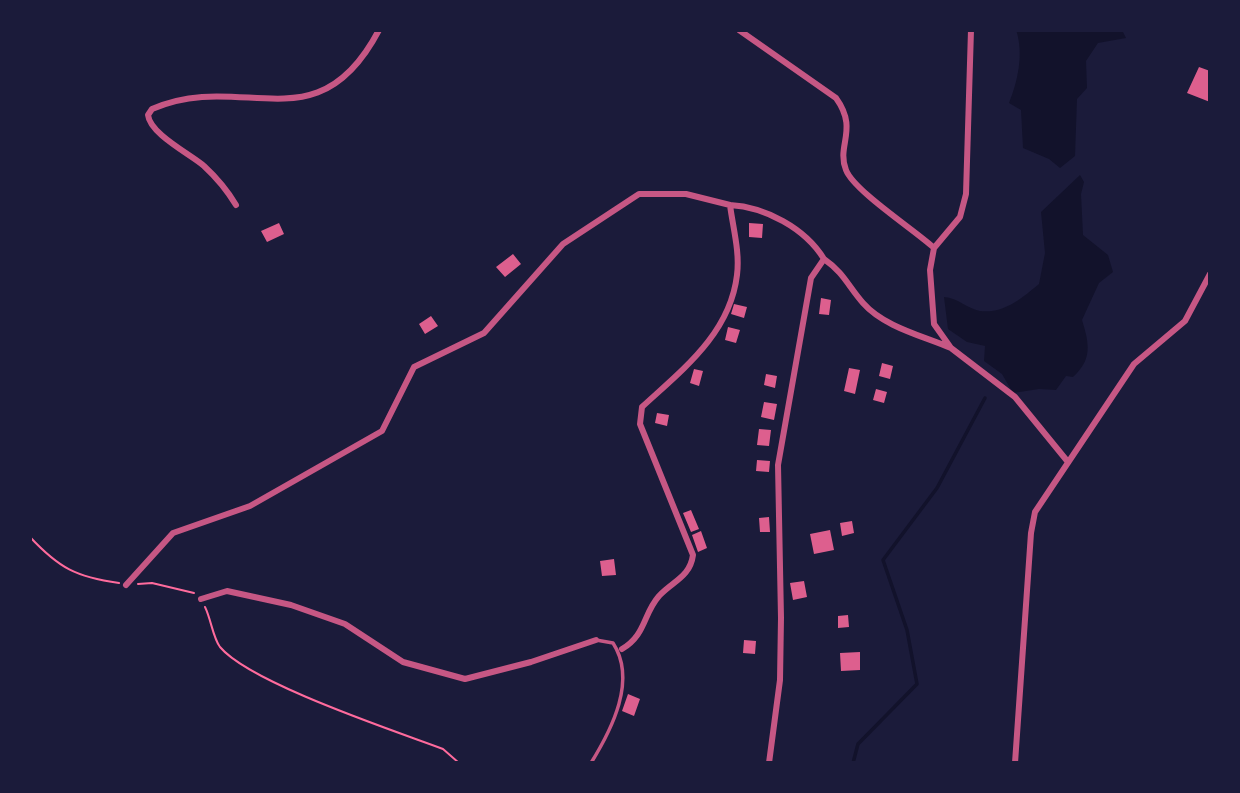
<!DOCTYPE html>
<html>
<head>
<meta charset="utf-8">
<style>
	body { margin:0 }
	#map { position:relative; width:1240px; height:793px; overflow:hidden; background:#1b1b3a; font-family:Helvetica,sans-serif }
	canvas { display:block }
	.frame { position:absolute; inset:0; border:32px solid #1b1b3a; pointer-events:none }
</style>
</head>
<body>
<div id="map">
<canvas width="1240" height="793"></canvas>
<div class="frame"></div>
</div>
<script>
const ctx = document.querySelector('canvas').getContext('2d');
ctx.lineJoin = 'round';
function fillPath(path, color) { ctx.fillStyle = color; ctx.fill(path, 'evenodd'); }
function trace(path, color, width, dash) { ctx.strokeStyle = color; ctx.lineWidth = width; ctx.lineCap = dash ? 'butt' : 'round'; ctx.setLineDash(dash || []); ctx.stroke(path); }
fillPath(new Path2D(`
	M1016 30H1122L1126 38 1098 43 1086 61 1087 88 1077 99 1075 156 1060 168 1049 159 1023 148 1021 110 1009 103C1018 81 1024 53 1016 30Z
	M1080 175 1084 182 1081 194 1083 235 1108 255 1113 272 1099 283 1082 320C1089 343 1093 359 1073 377L1066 376 1056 390 1039 389 1013 393 1002 374 984 361 985 346 967 342 948 329 944 297C958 298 968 309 980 311 1004 314 1022 298 1039 284L1045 253 1041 212Z`), '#12122b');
trace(new Path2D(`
	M853 763 858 744 917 684 907 630 883 560 937 488 985 398`), '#12122b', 3.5);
fillPath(new Path2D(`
	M1199 67 1210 71V102L1187 93Z
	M279 223 284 234 267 242 261 231Z
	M749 223 763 224 762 238 749 237Z
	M513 254 521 264 505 277 496 267Z
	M821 298 831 300 829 315 819 314Z
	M734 304 747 307 744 318 731 314Z
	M431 316 438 326 425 334 419 324Z
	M728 327 740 330 736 343 725 340Z
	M882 363 893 366 890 379 879 376Z
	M849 368 860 370 855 394 844 391Z
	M694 369 703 371 699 386 690 383Z
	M766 374 777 376 775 388 764 385Z
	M876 389 887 392 884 403 873 400Z
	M764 402 777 404 774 420 761 417Z
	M657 413 669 415 667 426 655 423Z
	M759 429 771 430 769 446 757 445Z
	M757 460 770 461 769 472 756 471Z
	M691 510 699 529 691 532 683 513Z
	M769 517 770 532H760L759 518Z
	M852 521 854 533 842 536 840 523Z
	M830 530 834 550 814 554 810 534Z
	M701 531 707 548 698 552 692 535Z
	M614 559 616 575 602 576 600 561Z
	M804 581 807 597 793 600 790 583Z
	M848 615 849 627 838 628V616Z
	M744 640 756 641 755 654 743 653Z
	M860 652V670L841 671 840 653Z
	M628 694 640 699 634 716 622 711Z`), '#dd5f8e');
trace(new Path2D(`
	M30 537C59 568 76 577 119 583
	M138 584 152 583 194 593
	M205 607C211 619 213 638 220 647 250 683 395 731 443 749L459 763`), '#ff6b9d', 2);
trace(new Path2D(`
	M591 763C612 729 637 680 613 643L596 640`), '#c65784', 3.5);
trace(new Path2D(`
	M739 30 836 98C859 130 836 145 846 170 854 191 916 231 934 248
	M971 30 966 194 960 217 934 248 930 270 934 324 951 348 1015 397 1068 462
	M236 205C227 190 217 178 204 166 190 154 150 134 148 115L152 109C243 69 317 148 379 30
	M126 585 173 533 250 506 382 431 414 367 484 333 563 244 639 194H686L730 205
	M201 599 227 591 291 605 345 624 403 662 465 679 531 662 596 640
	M622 649C646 635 643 614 659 596 673 581 690 577 693 555L640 424 642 407C682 370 730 334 737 275 740 252 733 228 730 205 765 207 805 228 824 259
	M769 763 780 680 781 618 778 465 811 278 824 259C844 273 848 286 863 303 884 327 923 336 951 348
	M1015 763 1031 533 1035 512 1134 364 1185 321 1210 274`), '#c65784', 6);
</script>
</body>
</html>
